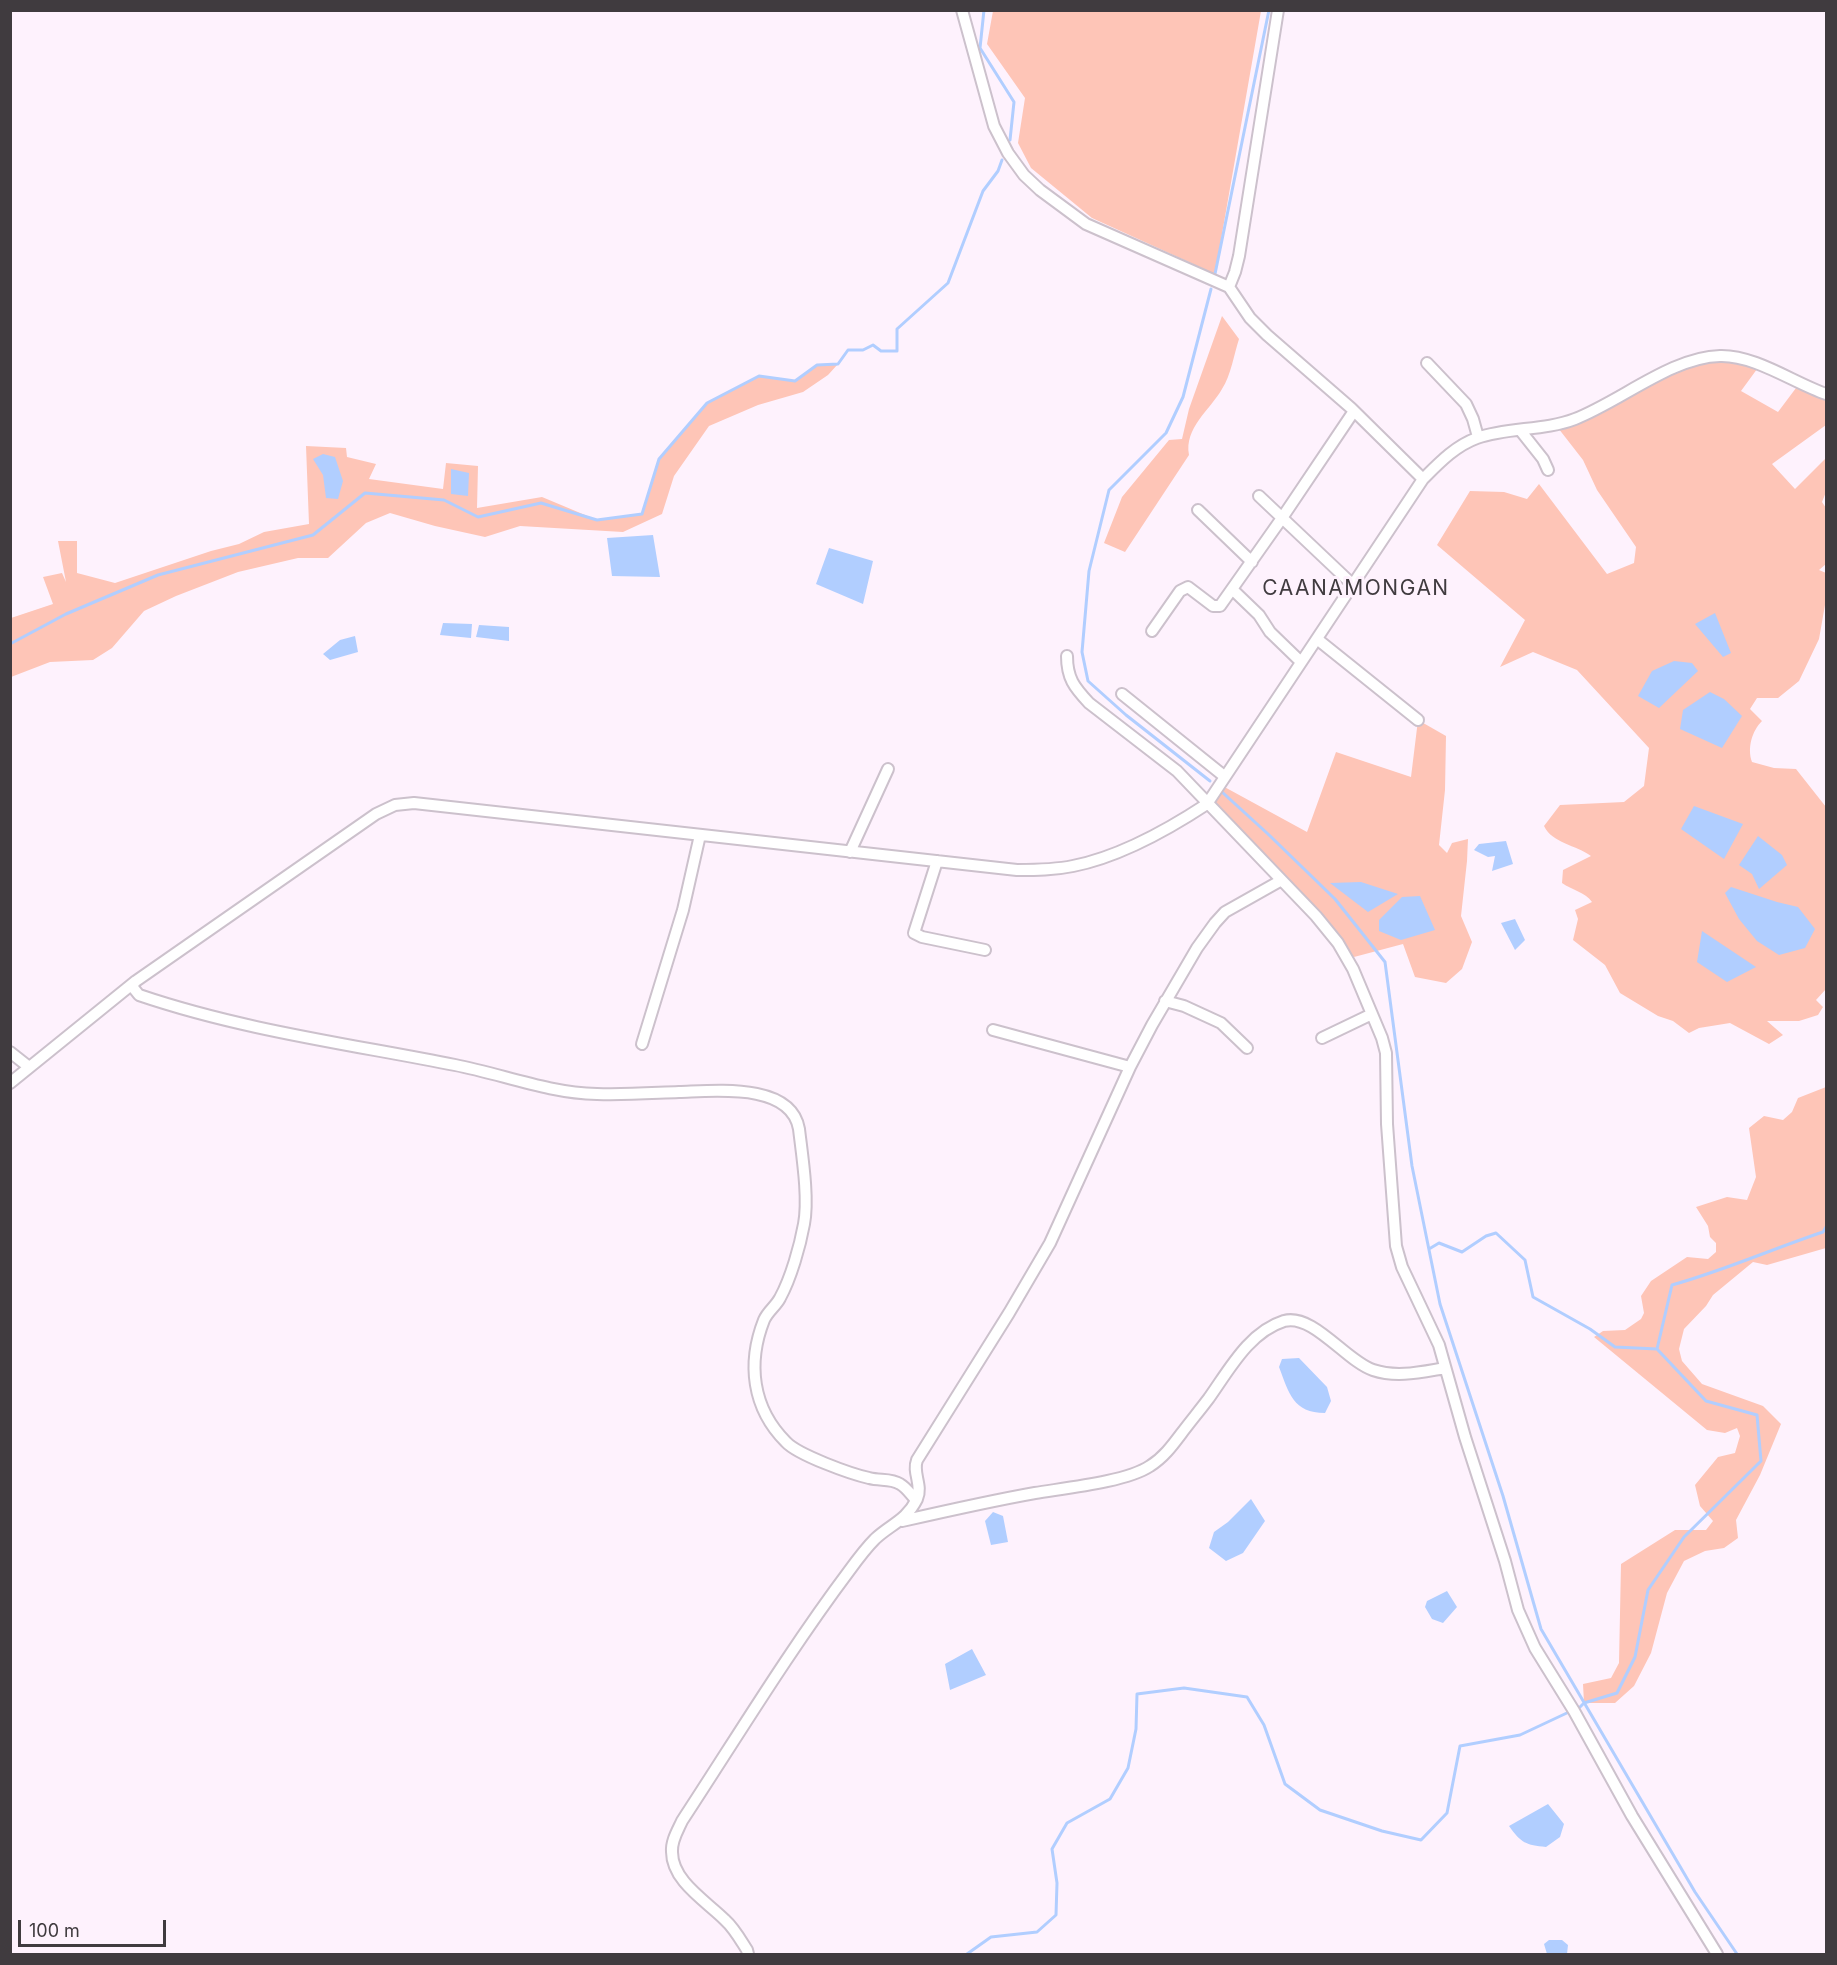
<!DOCTYPE html>
<html>
<head>
<meta charset="utf-8">
<style>
	body { margin:0 }
	#map { position:relative; width:1837px; height:1965px; overflow:hidden; background:#fef2fd; font-family:Inter,sans-serif }
	canvas { display:block }
	.frame { position:absolute; inset:0; border:12px solid #403b3f; pointer-events:none }
	.scale { position:absolute; left:18px; top:1920px; width:148px; height:27px; box-sizing:border-box; border:3px solid #403b3f; border-top:0; padding-left:8px; font-size:18px; line-height:21px; white-space:nowrap; color:#403b3f; -webkit-text-stroke:4px #fef2fd; paint-order:stroke }
</style>
</head>
<body>
<div id="map">
<canvas width="1837" height="1965"></canvas>
<div class="frame"></div>
<div class="scale">100 m</div>
</div>
<script>
const ctx = document.querySelector('canvas').getContext('2d');
ctx.lineJoin = 'round';
function fillPath(path, color) { ctx.fillStyle = color; ctx.fill(path, 'evenodd'); }
function trace(path, color, width, dash) { ctx.strokeStyle = color; ctx.lineWidth = width; ctx.lineCap = dash ? 'butt' : 'round'; ctx.setLineDash(dash || []); ctx.stroke(path); }
function drawText(font, color, halo, rows, align = 'center') {
  ctx.font = font + ' Inter,sans-serif'; ctx.lineWidth = 6; ctx.setLineDash([]); ctx.textBaseline = 'middle'; ctx.strokeStyle = halo; ctx.fillStyle = color; for (const [text, x, y, turn = 0] of rows) {
    ctx.save(); ctx.translate(x, y); ctx.rotate((+turn || 0) * Math.PI / 180); ctx.textAlign = isNaN(turn) ? turn : align; if (halo) ctx.strokeText(text, 0, 0); ctx.fillText(text, 0, 0); ctx.restore();
  }
}
fillPath(new Path2D(`
	M993 11H1261L1215 274 1092 218 1031 168 1018 143 1025 98 987 44Z
	M1222 316 1239 339C1234 354 1231 375 1222 389 1210 410 1184 428 1189 455L1125 552 1104 543 1122 497 1169 440 1182 439 1189 409Z
	M1716 356 1760 365 1741 391 1778 412 1799 384 1826 394V425L1772 464 1795 489 1826 458V492L1822 502 1826 508V564L1819 570 1826 573V606L1825 605 1819 639 1799 681 1778 698H1757L1750 709 1762 721C1752 731 1747 748 1752 762L1774 768 1796 769 1826 807V989L1816 1000 1823 1007 1818 1015 1799 1021H1767L1783 1035 1769 1044 1730 1023 1699 1028 1689 1033 1673 1021 1658 1016 1620 993 1605 965 1573 940 1578 919 1575 910 1592 902C1585 892 1572 890 1562 883L1563 870 1591 856C1576 845 1552 843 1544 826L1560 805 1624 802 1644 786 1649 748 1577 670 1533 652 1500 667 1525 620 1437 545 1470 491 1504 492 1527 499 1539 484 1607 574 1634 563 1636 547 1597 490 1583 460 1555 424 1645 384Z
	M838 364 828 375 803 392 758 405 709 426 674 476 662 514 623 532 520 526 485 537 435 526 390 513 366 523 328 558H298L238 572 176 596 144 611 112 648 93 660 50 662 11 677V618L53 604 43 577 62 573 66 582 58 541H77V573L115 583 211 551 239 544 264 532 309 524 306 446 346 448 347 457 376 464 369 479 443 489 446 463 478 466 477 508 542 497 597 520 642 514 659 459 707 403 759 376 795 381 817 365Z
	M1418 720 1446 736 1445 790 1439 845 1447 853 1452 843 1468 839 1467 861 1461 916 1472 942 1462 969 1446 983 1415 977 1403 944 1354 957 1207 804 1219 784 1307 832 1336 752 1411 777Z
	M1826 1087V1248L1767 1265 1753 1262 1713 1295 1706 1306 1684 1329 1679 1349 1682 1361 1702 1384 1763 1406 1781 1424 1760 1475 1736 1520 1738 1538 1724 1548 1705 1551 1684 1561 1667 1593 1651 1653 1634 1686 1615 1703H1584L1583 1684 1611 1678 1619 1663 1621 1564 1675 1530H1706L1713 1521 1700 1506 1695 1485 1718 1457 1735 1453 1740 1436 1737 1428 1725 1433 1707 1430 1594 1337 1603 1331 1625 1330 1641 1319 1644 1313 1641 1296 1651 1281 1687 1257 1708 1259 1716 1252V1243L1710 1237 1708 1226 1696 1207 1727 1197 1747 1200 1756 1177 1749 1128 1764 1116 1783 1120 1792 1112 1798 1098Z`), '#fec5b7');
fillPath(new Path2D(`
	M323 454 335 457 343 481 338 499 326 498 323 475 313 459Z
	M451 469 469 473 468 496 451 494Z
	M653 535 660 577 612 576 607 538Z
	M829 548 873 561 863 604 816 584Z
	M1715 613 1731 653 1723 657 1695 624Z
	M443 623 472 624 471 638 440 635Z
	M479 625 509 627V641L476 637Z
	M355 636 358 652 330 660 323 654 340 640Z
	M1674 661 1692 663 1698 671 1659 708 1638 696 1652 671Z
	M1710 692 1724 699 1742 716 1722 748 1680 729 1683 710Z
	M1694 806 1743 824 1724 859 1681 829Z
	M1758 836 1782 855 1787 865 1759 889 1752 874 1739 865Z
	M1506 841 1513 864 1492 871 1495 856 1488 857 1474 850 1479 844Z
	M1361 882 1398 894 1368 912 1330 883Z
	M1731 887 1777 902 1798 907 1815 929 1805 948 1779 955 1757 941 1739 919 1725 893Z
	M1420 896 1435 930 1401 940 1379 931V920L1402 897Z
	M1515 919 1525 940 1515 950 1501 923Z
	M1702 931 1756 967 1727 982 1697 962Z
	M1299 1358 1327 1387 1331 1401 1325 1413C1293 1413 1289 1393 1279 1367L1282 1359Z
	M1251 1499 1265 1521 1243 1553 1226 1561 1209 1548 1214 1532 1228 1522Z
	M993 1512 1003 1516 1008 1542 991 1545 985 1521Z
	M1447 1591 1457 1607 1443 1623 1432 1619 1425 1607 1427 1601Z
	M972 1649 986 1675 950 1690 945 1664Z
	M1548 1804 1564 1824 1560 1837 1546 1847C1526 1845 1521 1843 1509 1826Z
	M1549 1940H1562L1568 1945 1567 1954H1547L1544 1944Z`), '#b1ceff');
trace(new Path2D(`
	M984 10 980 48 1014 102 1010 140
	M1215 274 1269 10
	M10 644 66 614 158 575 313 535 365 493 444 500 478 517 541 503 597 520 642 514 659 459 707 403 759 376 795 381 817 365 838 364 848 350H863L873 345 881 351H897V329L948 283 983 191 998 171 1002 160
	M1210 781 1126 715 1088 681 1082 652 1089 571 1109 490 1166 433 1183 397 1211 289
	M1222 792 1268 834 1335 899 1385 962 1412 1166 1440 1304 1503 1496 1541 1629 1695 1892 1737 1954
	M1429 1249 1439 1243 1462 1252 1486 1236 1496 1233 1525 1260 1533 1297 1590 1329 1615 1347 1657 1349
	M1580 1707 1584 1703 1617 1693 1635 1657 1648 1590 1684 1537 1761 1461 1757 1415 1706 1401 1657 1349 1672 1285C1723 1271 1772 1249 1823 1232L1826 1227
	M967 1954 991 1937 1037 1932 1056 1915 1057 1883 1052 1849 1067 1823 1110 1799 1128 1768 1136 1729 1137 1694 1184 1688 1247 1697 1264 1725 1285 1784 1320 1810 1382 1831 1421 1840 1447 1813 1460 1746 1520 1735 1569 1712`), '#b1ceff', 3);
const minor = new Path2D(`
	M1229 287 1235 272 1239 256 1278 10
	M1427 363 1466 404 1473 419 1478 437
	M1520 430 1543 459 1548 470
	M1423 479C1439 463 1455 446 1477 438 1508 427 1544 431 1575 419 1621 401 1672 357 1720 356 1755 355 1794 383 1826 394
	M1259 496 1353 585
	M1198 510 1252 562
	M1233 590 1259 615 1270 632 1301 662
	M1152 631 1180 591 1188 587 1213 606H1220L1282 518 1354 411
	M1317 639 1418 720
	M1067 656C1067 678 1074 687 1089 703L1177 771 1316 916 1338 943 1353 969 1382 1038 1386 1053 1387 1124 1396 1246 1402 1267 1439 1345 1465 1437 1505 1561 1518 1610 1535 1648 1574 1711 1632 1816 1717 1954
	M1122 694 1224 776
	M850 852 888 769
	M937 861 914 933 922 937 985 950
	M131 985 139 995C242 1030 349 1044 455 1065 502 1074 548 1093 597 1094 625 1095 652 1093 679 1092 714 1091 791 1082 799 1129 802 1155 809 1198 804 1224 800 1246 791 1278 780 1298 776 1306 768 1311 764 1320 747 1363 752 1408 786 1442 798 1455 851 1474 869 1478 880 1481 891 1478 900 1484 907 1488 911 1495 916 1500
	M1165 1001 1184 1006 1221 1023 1247 1048
	M993 1030 1130 1067
	M1322 1038 1372 1014
	M642 1044 683 910 700 835
	M10 1052 29 1067
	M10 1083 136 981 376 814 395 805 414 803 1017 870C1036 870 1054 870 1073 866 1119 857 1169 829 1207 804L1423 479 1351 408 1267 335 1250 318 1229 287 1086 224 1040 190 1024 175 1008 153 994 126 962 10
	M902 1521C946 1511 990 1501 1035 1493 1065 1488 1126 1482 1150 1466 1163 1458 1172 1446 1181 1434 1190 1422 1200 1410 1209 1398 1229 1370 1249 1332 1284 1321 1313 1313 1346 1361 1373 1370 1397 1378 1421 1372 1445 1368
	M748 1954 747 1950C740 1939 734 1928 725 1920 706 1901 672 1881 672 1852 671 1841 678 1830 682 1821 737 1737 789 1651 849 1571 857 1560 865 1549 875 1539 891 1524 906 1521 917 1499 923 1485 912 1473 917 1460L1009 1313 1050 1243 1130 1067 1152 1025 1197 948 1215 923 1225 912 1280 881`);
trace(minor, '#ccc1cc', 14);
trace(minor, '#fff', 10);
ctx.letterSpacing = '1.5px';
drawText('21px', '#403b3f', '#fef2fd', [
	["CAANAMONGAN",1356,589]
]);
ctx.letterSpacing = '0px';
</script>
</body>
</html>
